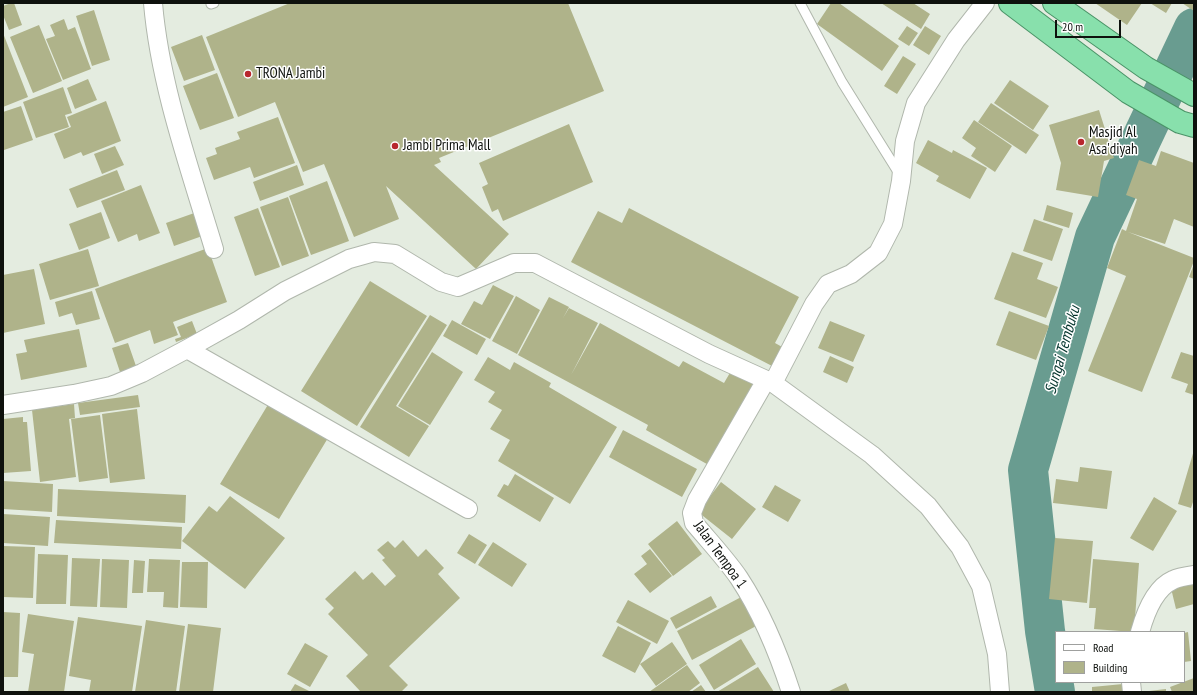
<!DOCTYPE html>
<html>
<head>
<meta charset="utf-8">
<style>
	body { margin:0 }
	#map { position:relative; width:1197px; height:695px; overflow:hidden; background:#e4ece0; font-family:"PT Sans Narrow",sans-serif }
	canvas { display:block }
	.frame { position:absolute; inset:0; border:4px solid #0e110d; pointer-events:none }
	.legend { position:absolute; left:1055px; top:631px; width:130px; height:52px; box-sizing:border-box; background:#fff; border:1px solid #9fa09e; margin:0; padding:5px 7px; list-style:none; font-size:12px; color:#0e110d }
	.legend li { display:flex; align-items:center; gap:8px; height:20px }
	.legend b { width:20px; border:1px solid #9fa09e }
	.scale { position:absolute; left:1055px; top:20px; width:66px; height:18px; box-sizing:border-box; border:2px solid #0e110d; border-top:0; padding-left:5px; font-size:12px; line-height:14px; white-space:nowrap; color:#0e110d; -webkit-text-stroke:3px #fff; paint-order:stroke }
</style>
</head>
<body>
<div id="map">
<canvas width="1197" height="695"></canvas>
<div class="frame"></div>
<ul class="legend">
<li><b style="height:5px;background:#fff"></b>Road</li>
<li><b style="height:11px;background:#afb38a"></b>Building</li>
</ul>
<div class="scale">20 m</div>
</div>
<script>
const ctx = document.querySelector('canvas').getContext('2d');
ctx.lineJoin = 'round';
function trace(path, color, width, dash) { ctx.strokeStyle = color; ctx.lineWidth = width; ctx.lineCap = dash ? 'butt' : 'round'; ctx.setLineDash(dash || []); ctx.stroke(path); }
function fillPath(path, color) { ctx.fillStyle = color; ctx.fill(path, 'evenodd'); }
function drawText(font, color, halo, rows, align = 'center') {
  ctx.font = font + ' "PT Sans Narrow",sans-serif'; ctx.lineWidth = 3; ctx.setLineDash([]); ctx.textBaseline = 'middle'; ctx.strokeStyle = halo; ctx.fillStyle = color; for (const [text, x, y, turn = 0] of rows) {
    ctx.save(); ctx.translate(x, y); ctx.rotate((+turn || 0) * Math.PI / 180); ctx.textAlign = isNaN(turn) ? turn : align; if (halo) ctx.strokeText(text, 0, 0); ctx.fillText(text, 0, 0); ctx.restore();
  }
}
trace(new Path2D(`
	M1055 692 1045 631 1028 470 1095 237 1194 28`), '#699c90', 40);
fillPath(new Path2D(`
	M11 3H14L22 25 9 30 3 15V6Z
	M290 3H568L604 91 439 158 441 162 434 165 509 234 476 269 386 186 399 219 354 237 324 164 303 172 275 102 238 117 206 37Z
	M831 3H839L899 46 882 71 817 24Z
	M881 3H913L930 14 921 29Z
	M1095 3H1142L1127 25Z
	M1150 3H1172L1166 13Z
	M1182 3H1194V11Z
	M94 10 110 60 92 66 76 16Z
	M64 19 68 30 75 27 91 69 63 80 46 39 55 36 50 25Z
	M39 25 62 81 33 93 10 37Z
	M907 26 918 33 909 46 898 39Z
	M925 26 941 36 929 55 913 45Z
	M3 33 28 97 3 107Z
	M202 35 215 70 184 81 171 47Z
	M903 56 916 64 897 94 884 86Z
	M217 73 234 118 200 130 183 86Z
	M88 79 97 100 75 109 67 88Z
	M1010 80 1049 106 1033 130 994 103Z
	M63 87 72 113 65 115 69 127 36 138 23 102Z
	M106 101 121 141 83 156 81 152 64 159 54 134 71 127 67 117Z
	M991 103 1039 135 1026 154 978 122Z
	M21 106 33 140 4 150 3 112Z
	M1099 110 1114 158 1104 161 1098 197 1056 190 1061 163 1049 125Z
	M278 117 295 163 254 178 250 167 214 180 206 158 217 154 215 148 240 139 237 132Z
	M974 120 1012 146 995 172 971 156 976 148 962 138Z
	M569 124 593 182 503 221 498 209 492 212 482 187 488 184 479 163Z
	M928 140 952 153 953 150 987 168 970 199 936 181 939 176 916 163Z
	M115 146 124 165 102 174 94 154Z
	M1161 151 1194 163V227L1174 219 1165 244 1128 232 1194 258V261L1142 392 1088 371 1126 276 1107 268 1122 229 1126 231 1137 199 1126 195 1139 160 1156 166Z
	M297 165 304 185 260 201 253 182Z
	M117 170 125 190 77 208 69 189Z
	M327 181 349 241 311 255 289 196Z
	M141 185 160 233 139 241 137 234 118 242 101 201Z
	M288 197 309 256 282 266 260 207Z
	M1047 205 1073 213 1069 228 1043 220Z
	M258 208 280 267 255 276 234 217Z
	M629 208 799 297 775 343 784 348 774 367 571 262 598 211 622 223Z
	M200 211 208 234 174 246 166 223Z
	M101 212 110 238 79 250 69 224Z
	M1034 219 1063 229 1052 261 1023 251Z
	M208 248 227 302 173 322 178 335 154 344 150 330 115 343 95 289Z
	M88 249 99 286 50 300 39 264Z
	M1012 252 1043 263 1037 279 1058 287 1046 318 994 299Z
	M1194 264V279L1189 277Z
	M34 269 45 324 3 333V275Z
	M370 281 427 316 357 426 301 391Z
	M493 285 514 296 490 339 461 324 474 301 482 305Z
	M92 291 100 319 76 325 72 313 59 317 55 302Z
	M516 296 540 310 517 354 492 341Z
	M549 297 569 307 563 318 569 308 598 323 571 375 600 323 679 367 683 361 724 383 731 371 759 386 714 468 646 430 648 425 518 355Z
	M1009 311 1049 326 1036 360 996 345Z
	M430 315 447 325 396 406 429 426 409 457 360 427Z
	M452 320 486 339 477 355 443 336Z
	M192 321 197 334 176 342 175 339 181 337 177 327Z
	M830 321 865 335 853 362 818 348Z
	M79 329 87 367 21 380 16 354 27 352 24 340Z
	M128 343 136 366 120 372 112 348Z
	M432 352 463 372 430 425 398 406Z
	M1181 352 1194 356V395L1185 392 1188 384 1171 378Z
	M830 356 854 367 847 383 823 372Z
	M488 357 510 370 514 362 551 383 549 387 617 427 570 504 498 461 510 440 490 429 502 410 488 402 495 392 474 380Z
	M138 395 140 407 80 415 78 403Z
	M272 398 331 433 279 519 220 484Z
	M74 404 75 418 69 419 76 477 40 482 32 410Z
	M137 409 145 479 110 483 102 414Z
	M100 415 108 478 79 482 71 419Z
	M23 417V422H27L31 471 3 473V419Z
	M623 430 697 469 682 497 609 457Z
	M1194 450V499L1191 508 1178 504Z
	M1080 467 1112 471 1107 509 1053 503 1056 479 1078 482Z
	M515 474 554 498 540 522 497 496 504 484 508 486Z
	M3 481 53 484 52 512 3 509Z
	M721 482 756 509 732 539 698 512Z
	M775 485 801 500 788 522 762 507Z
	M58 489 186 495 185 523 57 516Z
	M230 496 285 538 245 589 182 541 209 506 217 512Z
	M1154 497 1177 511 1153 551 1130 538Z
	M3 514 50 517 48 546 3 543Z
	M56 520 182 527 181 549 54 543Z
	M677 521 702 554 673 576 648 544Z
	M469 534 487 545 475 564 457 553Z
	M1055 538 1093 541 1087 603 1049 599Z
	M403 540 418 557 426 549 444 568 438 574 460 598 389 666 408 685 401 692H361L346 676 368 655 328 614 334 608 325 599 355 571 363 580 372 572 385 586 396 576 382 560 385 558 377 550 388 541 395 548Z
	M493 542 527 564 512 587 478 565Z
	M3 546 35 547 33 598 3 597Z
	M650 549 672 576 650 593 634 574 647 564 641 556Z
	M38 554 68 555 66 604H36Z
	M72 558 100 559 97 607 70 606Z
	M102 559 129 560 127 608 100 607Z
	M149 559 180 560 178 608 163 607 164 592H147Z
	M1093 559 1139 563 1134 632 1094 629 1096 608H1089Z
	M134 560 145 561 143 593H132Z
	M182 562H208L207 608 180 607Z
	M1194 578V604L1176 609 1170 584Z
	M745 595 760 624 692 660 677 631Z
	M711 596 717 607 676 629 670 618Z
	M628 600 669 621 657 644 616 622Z
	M3 612 20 613 18 677H3Z
	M28 614 74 621 64 692H28L34 654 22 652Z
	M78 617 142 626 132 692H89L91 680 69 676Z
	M146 620 185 626 176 692H135Z
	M188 624 221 628 213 692H179Z
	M618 626 651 643 635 673 602 656Z
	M1188 632 1191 661 1184 662V633Z
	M741 639 756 664 714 690 699 665Z
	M672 642 687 664 656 686 640 664Z
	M305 643 328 656 310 687 287 674Z
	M687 665 700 683 688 692H649Z
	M758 667 774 692H717Z
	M1194 678V692H1172L1170 687Z
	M846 683 850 692H827Z
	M295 684 311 692H290Z
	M1123 684 1124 692H1092V687Z
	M701 685 706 692H691Z
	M1166 689V692H1149V691Z`), '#afb38a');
const service = new Path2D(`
	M800 3 842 82 900 175
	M211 4 214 3`);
const minor = new Path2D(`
	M153 3C160 86 190 169 214 249
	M187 349 468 509
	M766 380 697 500 692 513 694 523C709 541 726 559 739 578 762 613 778 652 791 692
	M773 383 814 304 828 284 851 274 878 253 893 224 901 181 905 141 916 103 956 40 985 3
	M3 405 74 394 111 386 142 373 187 349 239 320 285 291 349 259 374 252 395 254 441 282 458 287 514 263H535L709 354 773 383 872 455 928 506 960 547 981 586 997 654 1000 692
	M1140 632C1145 614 1155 588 1173 580 1179 577 1187 576 1194 575
	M1131 682 1132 692`);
const trunk = new Path2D(`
	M1010 3 1128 92 1180 122 1194 126
	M1054 3 1146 68 1194 95`);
trace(service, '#b0b7ac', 11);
trace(minor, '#b0b7ac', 20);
trace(trunk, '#4a9367', 24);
trace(service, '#fff', 9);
trace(minor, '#fff', 18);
trace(trunk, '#88e0ac', 22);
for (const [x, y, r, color] of [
	[248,74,4,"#b8272e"],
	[1081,142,4,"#b8272e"],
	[395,146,4,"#b8272e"]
]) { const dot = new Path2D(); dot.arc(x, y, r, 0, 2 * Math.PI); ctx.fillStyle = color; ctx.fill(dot); trace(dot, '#fff', 1.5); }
drawText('15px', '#0e110d', '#fff', [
	["TRONA Jambi",256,74],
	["Masjid Al",1089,133],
	["Asa'diyah",1089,150],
	["Jambi Prima Mall",403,146]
], 'left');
drawText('15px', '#0e110d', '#fff', [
	["Jalan Tempoa 1",720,555,54]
]);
drawText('italic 16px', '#04352d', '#fff', [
	["Sungai Tembuku",1063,350,-74]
]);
</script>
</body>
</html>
